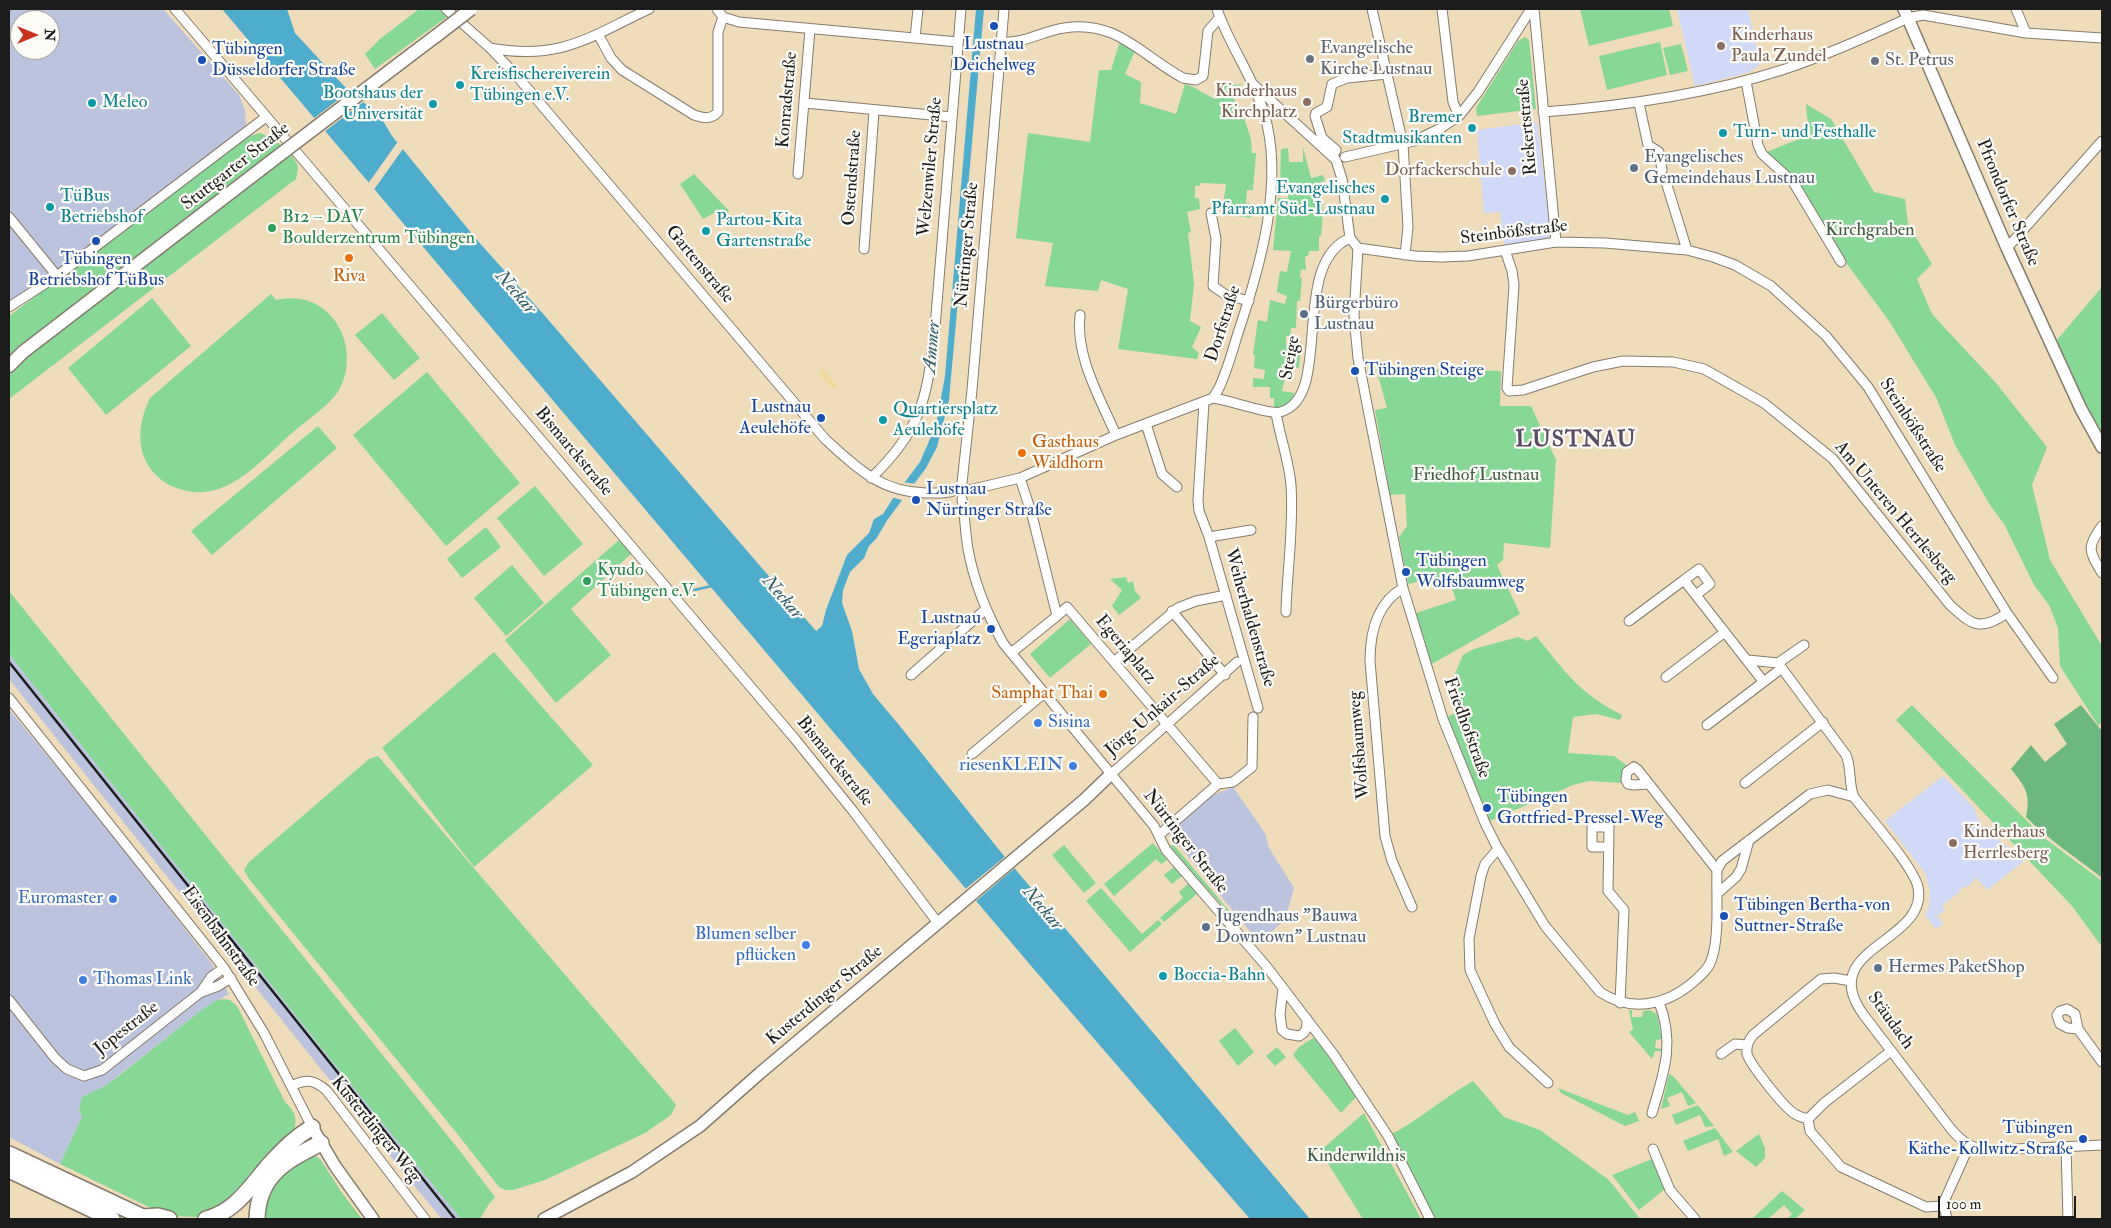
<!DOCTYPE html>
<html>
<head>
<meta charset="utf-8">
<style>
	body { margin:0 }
	#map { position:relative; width:2111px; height:1228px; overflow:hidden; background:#efdcbb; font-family:"IM FELL Double Pica",serif }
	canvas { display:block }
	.frame { position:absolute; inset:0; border:10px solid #1c1c1c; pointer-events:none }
	.north { position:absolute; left:10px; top:10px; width:50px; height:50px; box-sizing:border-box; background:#fdfcf7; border:1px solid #a3a29f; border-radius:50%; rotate:90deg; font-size:14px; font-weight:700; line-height:20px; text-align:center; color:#1c1c1c }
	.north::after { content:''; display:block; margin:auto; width:18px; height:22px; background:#c8321e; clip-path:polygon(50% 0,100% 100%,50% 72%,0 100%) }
	.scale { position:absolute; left:1938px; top:1196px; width:138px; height:22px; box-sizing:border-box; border:2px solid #1c1c1c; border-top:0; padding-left:6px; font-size:15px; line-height:18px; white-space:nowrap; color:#1c1c1c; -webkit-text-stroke:4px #fdfcf7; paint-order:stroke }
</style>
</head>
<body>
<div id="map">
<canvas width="2111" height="1228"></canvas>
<div class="frame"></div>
<div class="north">N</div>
<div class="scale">100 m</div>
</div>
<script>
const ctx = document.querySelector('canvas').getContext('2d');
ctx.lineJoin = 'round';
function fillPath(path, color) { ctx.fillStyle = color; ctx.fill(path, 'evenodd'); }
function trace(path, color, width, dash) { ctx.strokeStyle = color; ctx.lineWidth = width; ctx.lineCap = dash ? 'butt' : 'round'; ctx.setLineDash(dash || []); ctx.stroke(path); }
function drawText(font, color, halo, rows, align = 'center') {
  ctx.font = font + ' "IM FELL Double Pica",serif'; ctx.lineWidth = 4.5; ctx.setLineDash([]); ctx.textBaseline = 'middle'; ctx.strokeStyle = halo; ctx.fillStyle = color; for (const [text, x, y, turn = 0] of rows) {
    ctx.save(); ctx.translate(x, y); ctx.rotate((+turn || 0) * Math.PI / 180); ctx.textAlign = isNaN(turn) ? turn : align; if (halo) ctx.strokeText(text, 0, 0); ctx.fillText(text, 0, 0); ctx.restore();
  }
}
fillPath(new Path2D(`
	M1677 9H1748L1760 63 1757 68 1751 69V72L1695 86Z
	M1537 122 1551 237 1505 247 1500 212 1484 213 1477 130Z
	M1943 776 1974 808 1981 825 2024 861 1987 890 1977 878 1965 888 1964 887 1959 890 1960 891 1942 906 1945 910 1937 916 1943 924 1936 929 1925 915 1929 907 1930 892 1925 873 1885 821Z`), '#d1d9f9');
fillPath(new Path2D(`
	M9 9H163L239 95 245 110 246 125 242 133 43 281 9 302ZM20 20H50V50H20Z
	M9 654 331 1060 461 1219H442L416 1188 9 679Z
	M9 709 118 842 212 964 229 994 203 1009 105 1086 82 1097 79 1110 82 1117 60 1164 9 1137Z
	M1233 787 1265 833 1269 848 1294 888 1285 920 1259 942 1167 831 1206 798Z`), '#bbc3de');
fillPath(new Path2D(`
	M419 9H446L451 14 375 69 365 54 380 39Z
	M1580 9H1669L1673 26 1589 46Z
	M1525 37 1529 40 1536 109 1477 116 1476 108 1518 41Z
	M1120 41 1135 51 1125 74 1141 82 1140 103 1176 114 1185 84C1198 88 1203 94 1215 99L1217 96 1224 93V86L1243 84 1230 90 1235 101 1246 115 1244 118 1251 139 1252 153H1256L1253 190H1247L1246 203 1252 204 1251 218 1222 214 1226 184 1200 183V186H1195V198H1199L1200 209 1187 212 1191 232 1188 233 1194 284 1190 321 1201 327 1192 347 1199 353 1197 359 1118 349 1128 289 1101 280 1098 291 1045 286 1053 243 1016 238 1028 133 1090 142 1099 70H1111Z
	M1660 42 1667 75 1607 90 1599 56Z
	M1681 44 1688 71 1670 75 1663 48Z
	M1806 104 1831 119 1874 192 1905 199 1908 224 1932 264 1917 279 1932 314 1996 383 2047 447 2032 485 2050 560 2102 646V723L2098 725 2060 666 2058 628 2049 605 2034 585 2004 524 1990 505 1955 445 1937 399 1889 321 1844 260 1803 197 1762 154 1811 134 1807 117Z
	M259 133C271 135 295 154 298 167 298 171 297 175 296 179L9 399V316L248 137Z
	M1303 147 1311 178 1323 175 1325 181 1321 182 1323 213 1321 236H1319V251H1309L1308 256H1305L1306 270 1301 269 1300 278H1302L1300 301H1297L1296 328H1291L1290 336H1286V346L1301 347 1299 368 1288 366 1282 391 1294 393C1292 403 1283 407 1274 408V398H1270V387H1253V378L1264 379 1265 370 1254 368 1255 356 1253 354 1258 320 1267 322 1270 300 1285 304 1287 296 1277 292V290L1280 271 1287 272 1291 251 1273 250 1278 198H1288V188L1280 187 1281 149 1288 148 1289 162H1303Z
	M694 174 729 211 724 216 716 212 703 219 680 184Z
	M2102 287V447L2050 348Z
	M271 294 276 300C287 298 298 297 309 301 344 314 357 358 339 390 330 405 306 421 292 433 262 459 230 500 187 491 173 488 163 483 154 473 135 451 138 423 150 398Z
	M152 298 191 346 106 415 68 368Z
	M382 313 420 358 394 380 355 335Z
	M1376 368 1501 371 1500 406H1531L1556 460 1550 548 1504 543 1503 560 1497 565 1520 614 1430 665 1416 613 1456 600 1447 575 1408 584 1399 537 1407 526 1405 494 1390 495 1375 410 1387 408Z
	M427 372 520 483 446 546 353 435Z
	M318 426 337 448 212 555 191 531Z
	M535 486 583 544 544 576 497 518Z
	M486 527 501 547 462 578 447 559Z
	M619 540 632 553 571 609 611 655 556 703 505 640Z
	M512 565 544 603 506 636 474 598Z
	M1126 577 1128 583 1133 581 1135 591 1141 598 1119 615 1112 606 1122 590 1110 579Z
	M9 591 460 1151 495 1197 489 1204 480 1219H461L331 1060 9 654Z
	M1070 619 1091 644 1050 678 1030 654Z
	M1536 636C1565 672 1580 694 1622 715L1620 720 1596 714 1573 717 1568 753 1614 756 1630 768 1623 783 1589 781 1573 785 1485 823 1443 719 1459 711V704L1451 683 1463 655 1474 649 1518 637 1528 641Z
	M494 652 593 765 474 867 382 748Z
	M1912 705 2043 837 2102 881V947L2072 906 1896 720Z
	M378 756 673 1101 676 1105 671 1115 645 1133 545 1180 513 1190H505L499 1187 459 1136 249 879 244 870 249 862 369 759Z
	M1153 843 1167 860 1161 864 1156 859 1114 896 1104 884Z
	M1173 844 1241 925V926L1169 848Z
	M1064 845 1096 883 1084 893 1052 855Z
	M1174 867 1182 876 1172 884 1164 875Z
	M1189 883 1198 893 1164 922 1160 918 1183 898 1179 892Z
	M1101 888 1142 934 1158 920 1162 924 1130 952 1086 901Z
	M224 999 230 1000 237 1006 285 1102C296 1111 299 1122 291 1135L238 1195 203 1216 196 1217 173 1216 159 1212 60 1164 82 1117 79 1110 82 1097 105 1086 116 1078 203 1009 217 1000Z
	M1629 1010H1632V1017H1642L1643 1011 1649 1010 1657 1014 1662 1039 1656 1040 1655 1048 1662 1049V1051H1655L1652 1059 1629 1032 1633 1030Z
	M1235 1028 1254 1052 1238 1066 1219 1041Z
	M1315 1037 1356 1097 1341 1113 1293 1055 1299 1047Z
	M1277 1047 1286 1057 1275 1066 1266 1056Z
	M1669 1074 1673 1076 1696 1103 1688 1106 1682 1092 1667 1098 1670 1106 1661 1109Z
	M1473 1081 1504 1117 1540 1130 1609 1180 1640 1219H1430L1388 1136C1418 1121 1443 1098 1473 1081Z
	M1558 1088 1628 1115 1635 1112 1639 1121 1625 1126 1561 1093Z
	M1698 1105 1714 1126 1705 1127 1700 1115 1676 1125 1672 1115Z
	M1364 1113 1421 1219H1363L1320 1151Z
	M1715 1128 1733 1152 1724 1156 1718 1139 1688 1151 1683 1141Z
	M1759 1134 1765 1148V1158L1756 1167 1736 1151Z
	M313 1154 321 1160 342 1193 362 1219H259L273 1178Z
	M1652 1159 1665 1189 1639 1210 1612 1175Z
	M1782 1191 1805 1210 1795 1219H1787L1792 1214 1784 1205 1768 1219H1752Z`), '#87d797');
fillPath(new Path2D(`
	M2081 705 2102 731V878C2077 858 2049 840 2026 817 2031 793 2025 787 2011 769L2031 745 2045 762 2067 744 2054 724Z`), '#6db880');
fillPath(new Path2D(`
	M822 368 837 385 833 389 819 374Z`), '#eeda9e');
fillPath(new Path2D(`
	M222 9H287L295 33 344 86 380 116 392 136 477 240 545 316 816 631 822 626 826 610 847 555 869 533 874 519 883 514 895 495 920 462 936 425 945 376 976 9H984L949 400 937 447 926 468 888 519 876 539 869 546 864 558 850 572 843 590 842 603 852 631 859 669 873 694 899 725 1000 851 1310 1219H1250L1032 967Z`), '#4eadcc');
fillPath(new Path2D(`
	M352 89 366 100 324 132 313 119Z
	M399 140 405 146 373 191 367 185Z
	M901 482 918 484 905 501 891 497Z
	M1007 855 1017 866 975 902 964 890Z`), '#efdcbb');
trace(new Path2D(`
	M694 590 712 586`), '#4eadcc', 2.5);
const minor = new Path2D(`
	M175 9 795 739 853 811 938 923
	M446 9 490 48 516 75 825 439C857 468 880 492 926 493 935 493 945 494 953 491
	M717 9 723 17 739 22 958 42
	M1372 9 1403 144 1408 227 1405 255
	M1442 9 1453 102 1459 116
	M1534 9 1556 242
	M2016 9 2026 33
	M598 34 611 58 622 70 694 115C703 118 711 120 718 112V32L723 17
	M915 38 918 9
	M1001 42C1024 44 1042 31 1064 28 1116 19 1142 56 1183 78L1196 80 1203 76 1208 31 1220 17
	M490 48C561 61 589 37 649 9
	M1746 81 1758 145 1762 154 1793 182 1841 262
	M1254 85 1336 160 1342 179 1350 238 1358 248 1415 256 1441 257 1468 256 1556 242 1605 243 1687 250 1713 257 1735 265 1771 286 1826 336 1868 387 2007 613 2053 678
	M805 103 952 117
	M1639 103 1648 145 1659 152 1662 170
	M1543 112C1624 106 1704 95 1782 70 1825 56 1867 37 1908 18L1923 15 2026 33 2102 38
	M1333 156 1336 150 1322 138 1315 116 1316 113 1327 107 1332 84 1347 78 1387 74
	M1345 157 1414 141 1441 128 1459 116 1478 92 1531 9
	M798 174 810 29
	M1666 182 1687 250
	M1211 213 1216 239 1213 286 1226 295 1249 301
	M9 217 57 276
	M1358 248 1354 316 1358 358 1403 588 1443 719 1485 823 1496 845 1545 926 1600 992C1630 1012 1664 1006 1691 984 1698 978 1708 970 1711 961 1720 938 1716 895 1717 870L1722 861 1810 794 1828 790 1854 797
	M2007 248 2102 141
	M864 249 874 111
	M1505 250 1512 271 1514 285 1507 388 1509 391 1523 390 1593 367 1623 361 1673 362 1704 369 1764 403 1833 459 1950 605C1972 625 1980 632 2007 613
	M9 307 57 276 266 117
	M1080 315C1075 356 1100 398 1116 435
	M935 328 961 9
	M1213 398C1229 400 1270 415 1280 412 1335 398 1288 264 1350 238
	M1204 402 1198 500 1199 511 1209 537 1258 708
	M1276 413C1280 437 1289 461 1291 485 1294 528 1287 570 1286 612
	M1146 424 1162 474 1177 487
	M871 478C919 433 929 397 934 332
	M962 483 972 390 1004 9
	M969 490 1020 478 1116 435 1213 398 1218 390C1227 372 1232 352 1238 333 1260 267 1285 182 1264 113 1253 76 1229 45 1217 9
	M962 499C965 515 965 532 968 549 974 582 987 614 1003 643L1154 826 1166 850 1267 967 1334 1055 1388 1136 1430 1219
	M2102 526C2086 548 2089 551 2102 573
	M1209 537 1251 530
	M1684 580 1699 569 1710 584 1696 595
	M1403 588C1377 603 1370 633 1370 661L1385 836 1392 861 1412 907
	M1172 611 1225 675
	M1057 616 1067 607 1218 784
	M1629 621 1684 580 1763 681
	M1011 653 1057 616 1032 515 1020 478
	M1748 660 1778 663 1846 755C1852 768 1848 783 1854 797 1869 817 1913 866 1918 887 1929 943 1815 947 1863 1014L1951 1129C1963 1143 1973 1150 1993 1150L2102 1145
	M1114 662 1178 608 1196 601 1226 595
	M1778 663 1804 645
	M911 675 986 609
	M1666 677 1725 632
	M9 698 224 968 264 1033 312 1127
	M1707 725 1782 668
	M972 754 1043 694
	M1110 775 1237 662
	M1745 783 1823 722
	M1649 784 1634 785 1628 784 1626 780 1627 772 1634 767 1638 770 1717 870
	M1159 835 1218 784 1233 782 1252 767 1253 717
	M1609 847H1592V827H1609L1608 891 1624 910 1620 1003
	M1498 849 1485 864 1481 876 1469 939 1470 970 1495 1024 1509 1047 1548 1083
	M1717 894 1736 877 1741 869 1749 840
	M1851 981 1834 978 1821 979 1753 1035C1748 1041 1746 1047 1747 1054 1750 1064 1787 1112 1797 1115 1800 1117 1805 1118 1808 1119L1824 1103 1891 1051
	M1283 989 1280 1014 1282 1030 1287 1034 1299 1036C1307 1032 1307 1028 1307 1019
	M202 992 218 986 231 978
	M9 1000 55 1058 67 1069 84 1076 102 1070 201 992 211 977 224 968
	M2078 1029 2068 1028 2060 1024 2057 1015 2060 1011 2067 1009 2075 1014 2078 1029 2102 1062
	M1721 1054 1735 1044 1747 1045
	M291 1086C306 1079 314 1079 327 1091L425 1219
	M1652 1113C1664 1072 1675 1044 1659 1002
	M1808 1119 1810 1131 1841 1167 1926 1207 1942 1206 1969 1146
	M2066 1147 2068 1219
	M1653 1149 1670 1190 1695 1219
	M1942 1206 1945 1210 1947 1219`);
const tertiary = new Path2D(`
	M1904 9 2007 248 2081 409 2102 447
	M312 1127 335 1166 373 1219
	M544 1219 632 1172 700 1126 760 1073 1084 800 1110 775`);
const secondary = new Path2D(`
	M412 54 436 36
	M9 366 23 352 269 163`);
const trunk = new Path2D(`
	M9 1154 147 1219
	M9 1170 112 1219
	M143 1217 158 1216 169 1219
	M206 1219C235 1212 250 1187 269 1165 281 1151 296 1137 312 1127
	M257 1219C258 1175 286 1161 321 1143`);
trace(minor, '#867c6c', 11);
trace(tertiary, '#867c6c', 14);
trace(secondary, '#867c6c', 15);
trace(trunk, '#867c6c', 18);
trace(minor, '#fff', 9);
trace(tertiary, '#fff', 11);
trace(secondary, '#fff', 12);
trace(trunk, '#fff', 15);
trace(new Path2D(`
	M9 662 455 1219`), '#1c1c1c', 2.5);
const secondaryBridge = new Path2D(`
	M436 36 471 9
	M269 163 412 54`);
trace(secondaryBridge, '#867c6c', 15, []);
trace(secondaryBridge, '#fff', 12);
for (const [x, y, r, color] of [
	[994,26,5,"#1a4fb4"],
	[1721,46,5,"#8d6e63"],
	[1310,59,5,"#6b7280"],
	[202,60,5,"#1a4fb4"],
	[1875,61,5,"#6b7280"],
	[460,85,5,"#0f9aa8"],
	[1307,102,5,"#8d6e63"],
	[92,103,5,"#0f9aa8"],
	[433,104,5,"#0f9aa8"],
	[1472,128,5,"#0f9aa8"],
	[1723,133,5,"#0f9aa8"],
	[1634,168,5,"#5c6f8a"],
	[1512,171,5,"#8d6e63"],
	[1385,199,5,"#0f9aa8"],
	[50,207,5,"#0f9aa8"],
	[272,228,5,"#2e9e5b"],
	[706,231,5,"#0f9aa8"],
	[96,241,5,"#1a4fb4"],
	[349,258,5,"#e8710a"],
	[1304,314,5,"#5c6f8a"],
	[1355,371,5,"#1a4fb4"],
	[821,418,5,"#1a4fb4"],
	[883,420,5,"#0f9aa8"],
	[1022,453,5,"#e8710a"],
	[916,500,5,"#1a4fb4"],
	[1406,572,5,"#1a4fb4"],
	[587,581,5,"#2e9e5b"],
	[991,629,5,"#1a4fb4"],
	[1103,694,5,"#e8710a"],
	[1038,723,5,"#3f7fe0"],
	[1073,766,5,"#3f7fe0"],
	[1487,808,5,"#1a4fb4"],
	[1953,843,5,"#8d6e63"],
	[113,899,5,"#3f7fe0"],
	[1724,916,5,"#1a4fb4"],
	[1206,927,5,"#5c6f8a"],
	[806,945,5,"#3f7fe0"],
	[1878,968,5,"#5c6f8a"],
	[1163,976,5,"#0f9aa8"],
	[83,980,5,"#3f7fe0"],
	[2083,1139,5,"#1a4fb4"]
]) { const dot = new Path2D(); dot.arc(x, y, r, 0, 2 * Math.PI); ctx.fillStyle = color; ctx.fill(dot); trace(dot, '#fdfcf7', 2); }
drawText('18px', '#785e54', '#fdfcf7', [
	["Kinderhaus",1731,36],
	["Paula Zundel",1731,57],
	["Kinderhaus",1297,92,"right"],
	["Kirchplatz",1297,113,"right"],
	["Dorfackerschule",1502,171,"right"],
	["Kinderhaus",1963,833],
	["Herrlesberg",1963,854]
], 'left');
drawText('18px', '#164399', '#fdfcf7', [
	["Lustnau",994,45,"center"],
	["Deichelweg",994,66,"center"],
	["Tübingen",212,50],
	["Düsseldorfer Straße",212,71],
	["Tübingen",96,260,"center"],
	["Betriebshof TüBus",96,281,"center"],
	["Tübingen Steige",1365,371],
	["Lustnau",811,408,"right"],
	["Aeulehöfe",811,429,"right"],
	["Lustnau",926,490],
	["Nürtinger Straße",926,511],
	["Tübingen",1416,562],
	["Wolfsbaumweg",1416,583],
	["Lustnau",981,619,"right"],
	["Egeriaplatz",981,640,"right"],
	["Tübingen",1497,798],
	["Gottfried-Pressel-Weg",1497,819],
	["Tübingen Bertha-von",1734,906],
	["Suttner-Straße",1734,927],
	["Tübingen",2073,1129,"right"],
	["Käthe-Kollwitz-Straße",2073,1150,"right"]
], 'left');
drawText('18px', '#5b616d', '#fdfcf7', [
	["Evangelische",1320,49],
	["Kirche Lustnau",1320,70],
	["St. Petrus",1885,61]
], 'left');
drawText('18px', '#0d838f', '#fdfcf7', [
	["Kreisfischereiverein",470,75],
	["Tübingen e.V.",470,96],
	["Bootshaus der",423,94,"right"],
	["Universität",423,115,"right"],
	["Meleo",102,103],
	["Bremer",1462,118,"right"],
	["Stadtmusikanten",1462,139,"right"],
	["Turn- und Festhalle",1733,133],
	["Evangelisches",1375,189,"right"],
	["Pfarramt Süd-Lustnau",1375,210,"right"],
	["TüBus",60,197],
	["Betriebshof",60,218],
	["Partou-Kita",716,221],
	["Gartenstraße",716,242],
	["Quartiersplatz",893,410],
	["Aeulehöfe",893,431],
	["Boccia-Bahn",1173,976]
], 'left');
drawText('18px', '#1c1c1c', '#fdfcf7', [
	["Konradstraße",788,100,-85],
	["Riekertstraße",1528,127,-95],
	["Stuttgarter Straße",236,167,-38],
	["Welzenwiler Straße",931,167,-85],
	["Ostendstraße",853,178,-86],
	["Pfrondorfer Straße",2007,203,67],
	["Steinbößstraße",1514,233,-7],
	["Nürtinger Straße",968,245,-85],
	["Gartenstraße",699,265,50],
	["Dorfstraße",1224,324,-72],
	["Steige",1291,358,-80],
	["Steinbößstraße",1912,426,57],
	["Bismarckstraße",573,452,50],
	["Am Unteren Herrlesberg",1895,513,50],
	["Weiherhaldenstraße",1249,618,74],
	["Egeriaplatz",1125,650,50],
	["Jörg-Unkair-Straße",1163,706,-41],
	["Friedhofstraße",1466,728,70],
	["Wolfsbaumweg",1360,745,-95],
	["Bismarckstraße",834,762,51],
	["Nürtinger Straße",1185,842,52],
	["Eisenbahnstraße",220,937,54],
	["Kusterdinger Straße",825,996,-40],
	["Stäudach",1890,1021,54],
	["Jopestraße",127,1029,-38],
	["Kusterdinger Weg",375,1130,51]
]);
drawText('18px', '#4e5e75', '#fdfcf7', [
	["Evangelisches",1644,158],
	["Gemeindehaus Lustnau",1644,179],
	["Bürgerbüro",1314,304],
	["Lustnau",1314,325],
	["Jugendhaus \"Bauwa",1216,917],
	["Downtown\" Lustnau",1216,938],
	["Hermes PaketShop",1888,968]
], 'left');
drawText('18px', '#27864d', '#fdfcf7', [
	["B12 – DAV",282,218],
	["Boulderzentrum Tübingen",282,239],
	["Kyudo",597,571],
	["Tübingen e.V.",597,592]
], 'left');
drawText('18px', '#415d47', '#fdfcf7', [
	["Kirchgraben",1870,231],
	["Friedhof Lustnau",1476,476],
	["Kinderwildnis",1356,1157]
]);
drawText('18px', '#c56008', '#fdfcf7', [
	["Riva",349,277],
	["Gasthaus",1032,443,"left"],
	["Waldhorn",1032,464,"left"],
	["Samphat Thai",1093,694,"right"]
]);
drawText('18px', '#366cbe', '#fdfcf7', [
	["Sisina",1048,723,"left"],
	["riesenKLEIN",1063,766],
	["Euromaster",103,899],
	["Blumen selber",796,935],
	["pflücken",796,956],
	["Thomas Link",93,980,"left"]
], 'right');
drawText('italic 19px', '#325d6b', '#fdfcf7', [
	["Neckar",515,293,49],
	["Ammer",933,347,-85],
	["Neckar",782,598,49],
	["Neckar",1042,909,50]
]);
ctx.letterSpacing = '1px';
drawText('bold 22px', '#5a4c64', '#fdfcf7', [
	["LUSTNAU",1576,441]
]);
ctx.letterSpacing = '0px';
</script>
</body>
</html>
